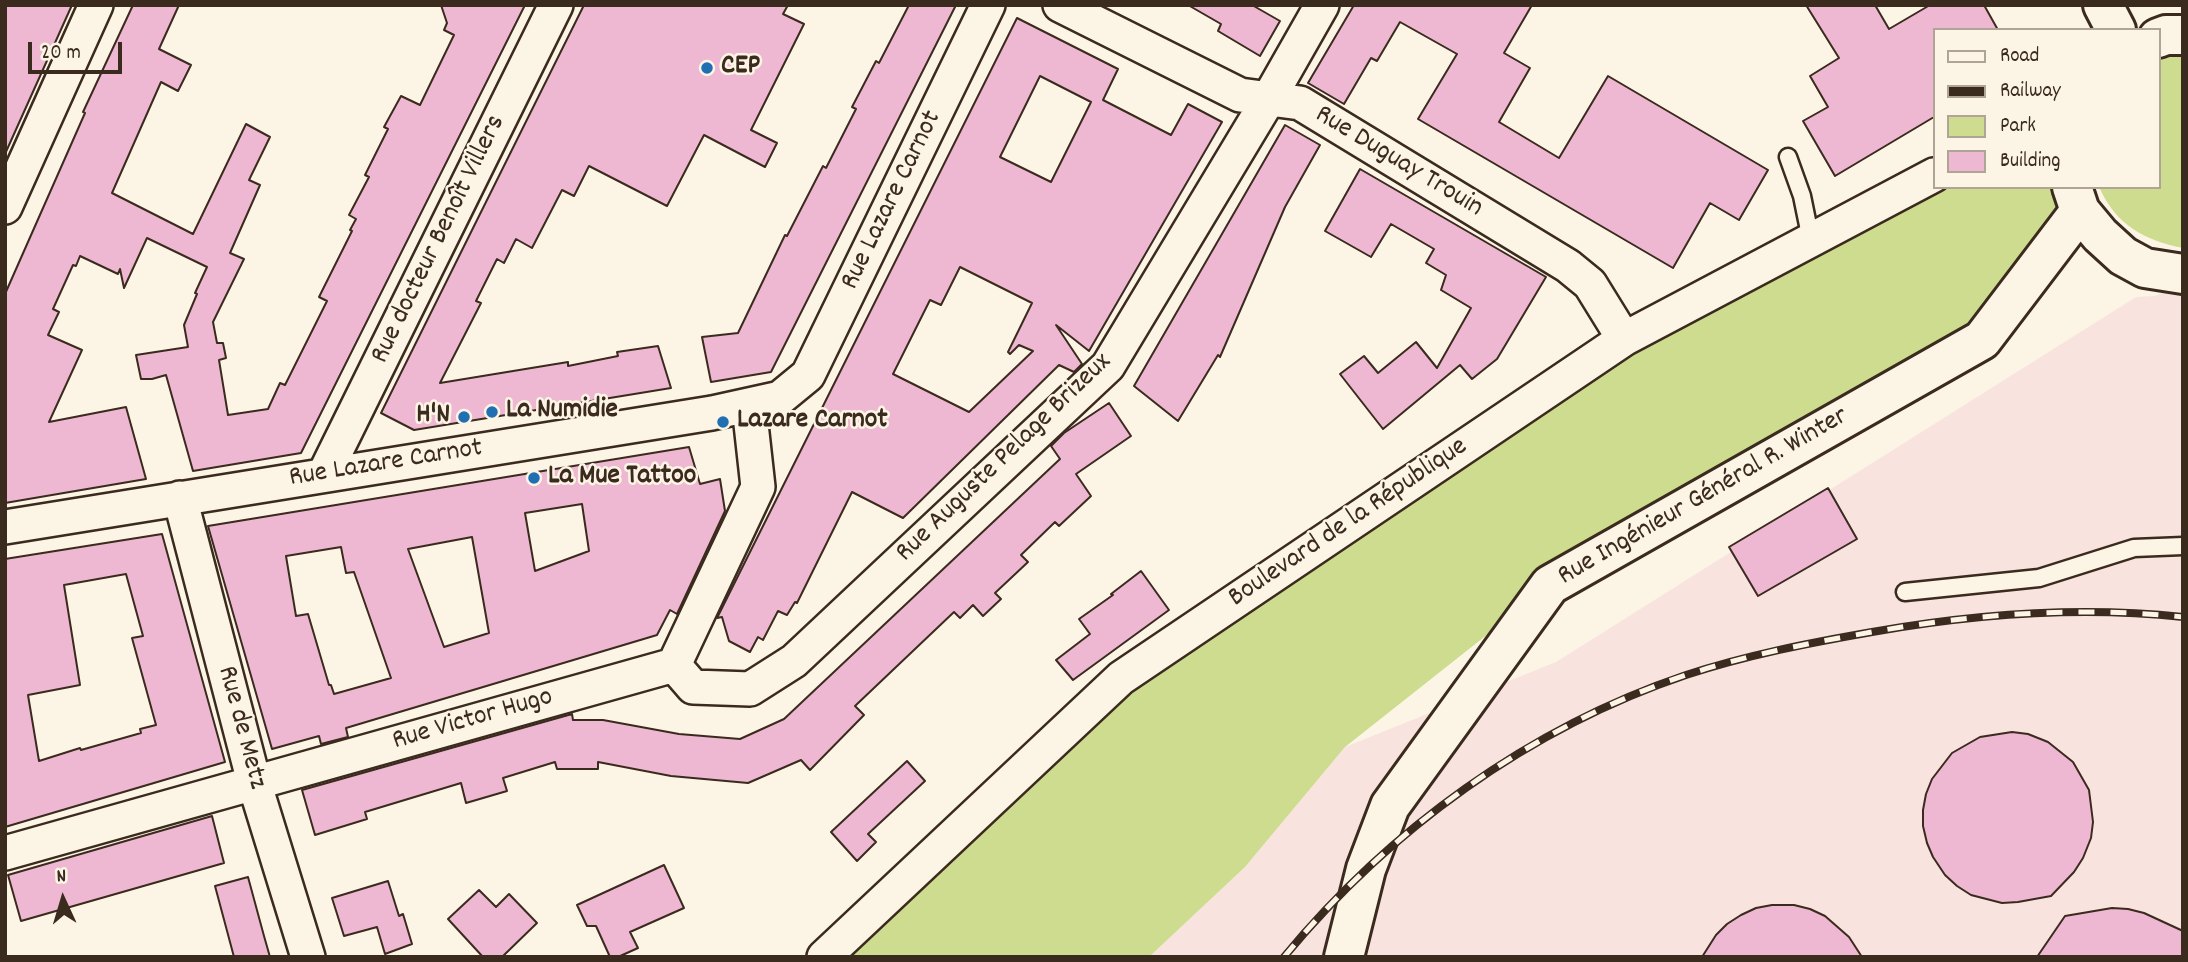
<!DOCTYPE html>
<html>
<head>
<meta charset="utf-8">
<style>
	body { margin:0 }
	#map { position:relative; width:2188px; height:962px; overflow:hidden; background:#fcf5e5; font-family:Dekko,sans-serif }
	canvas { display:block }
	.frame { position:absolute; inset:0; border:7px solid #3b2a1e; pointer-events:none }
	.legend { position:absolute; left:1933px; top:28px; width:228px; height:161px; box-sizing:border-box; background:#fcf5e5; border:2px solid #afa495; margin:0; padding:9px 12px; list-style:none; font-size:21px; color:#3b2a1e }
	.legend li { display:flex; align-items:center; gap:14px; height:35px }
	.legend b { width:35px; border:2px solid #afa495 }
	.north { position:absolute; left:28px; top:864px; width:70px; height:70px; -webkit-text-stroke:5px #fcf5e5; paint-order:stroke; rotate:356deg; font-size:19px; font-weight:700; line-height:28px; text-align:center; color:#3b2a1e }
	.north::after { content:''; display:block; margin:auto; width:24px; height:32px; background:#3b2a1e; clip-path:polygon(50% 0,100% 100%,50% 72%,0 100%) }
	.scale { position:absolute; left:28px; top:42px; width:94px; height:32px; box-sizing:border-box; border:4px solid #3b2a1e; border-top:0; padding-left:9px; font-size:21px; line-height:24px; white-space:nowrap; color:#3b2a1e; -webkit-text-stroke:5px #fcf5e5; paint-order:stroke }
</style>
</head>
<body>
<div id="map">
<canvas width="2188" height="962"></canvas>
<div class="frame"></div>
<ul class="legend">
<li><b style="height:9px;background:#fcf5e5"></b>Road</li>
<li><b style="height:9px;background:#3b2a1e"></b>Railway</li>
<li><b style="height:19px;background:#cedc8f"></b>Park</li>
<li><b style="height:19px;background:#eeb8d2"></b>Building</li>
</ul>
<div class="north">N</div>
<div class="scale">20 m</div>
</div>
<script>
const ctx = document.querySelector('canvas').getContext('2d');
ctx.lineJoin = 'round';
function fillPath(path, color) { ctx.fillStyle = color; ctx.fill(path, 'evenodd'); }
function trace(path, color, width, dash) { ctx.strokeStyle = color; ctx.lineWidth = width; ctx.lineCap = dash ? 'butt' : 'round'; ctx.setLineDash(dash || []); ctx.stroke(path); }
function drawText(font, color, halo, rows, align = 'center') {
  ctx.font = font + ' Dekko,sans-serif'; ctx.lineWidth = 5; ctx.setLineDash([]); ctx.textBaseline = 'middle'; ctx.strokeStyle = halo; ctx.fillStyle = color; for (const [text, x, y, turn = 0] of rows) {
    ctx.save(); ctx.translate(x, y); ctx.rotate((+turn || 0) * Math.PI / 180); ctx.textAlign = isNaN(turn) ? turn : align; if (halo) ctx.strokeText(text, 0, 0); ctx.fillText(text, 0, 0); ctx.restore();
  }
}
fillPath(new Path2D(`
	M2183 284V957H1149L1245 867 1345 747 1556 662 2136 297 2155 296Z`), '#f8e3df');
fillPath(new Path2D(`
	M2183 49V248C2144 240 2116 225 2099 187H2158V54Z
	M1934 187H2072L1982 340 1550 585 1345 747 1245 867 1149 957H824L1121 678 1624 339Z`), '#cedc8f');
const building = new Path2D(`
	M5 5H72L5 154Z
	M133 5H179L159 49 191 65 178 91 161 82 112 193 193 234 246 124 270 137 249 180 260 185 230 253 244 259 213 322 217 343H223L226 358 219 360 228 415 268 409 280 383 285 385 327 301 319 297 352 231 350 230 356 219 349 215 369 177 365 175 388 129 384 127 401 96 420 105 454 35 444 30 447 23 441 5H525L301 453 193 471 166 375 152 379H141L136 355 188 347 184 325 197 294 195 293 207 267 147 238 124 288 120 269 118 274 80 256 76 266 73 265 53 309 59 312 48 335 82 350 49 422 126 407 146 479 5 503V294L85 113 83 112Z
	M584 5H788L783 14 804 24 751 130 777 143 765 167 704 135 667 206 589 166 574 196 562 190 532 248 516 239 504 263 497 259 476 301 481 303 440 383 568 362V366L618 356 617 352 658 346 671 388 414 430 381 413Z
	M909 5H956L771 372 711 382 702 337 738 333 785 235 787 236 823 166 826 168 856 109 852 107 876 61 879 63Z
	M1188 5H1252L1280 21 1260 56 1218 31 1221 24Z
	M1354 5H1532L1504 53 1530 68 1499 122 1559 158 1608 76 1768 170 1739 220 1710 203 1673 268 1418 119 1457 54 1400 22 1377 61 1371 58 1344 104 1308 83Z
	M1806 5H1875L1889 29 1930 5H1984L1998 30H1934V117L1835 176 1803 121 1828 107 1810 76 1839 58Z
	M1017 18 1118 69 1103 100 1171 135 1188 104 1222 122 1089 351 1056 325 1082 364 1074 372 1059 365 903 518 852 492 797 603 795 602 787 615 778 611 763 640 758 637 750 652 729 641 722 617 717 618ZM1040 76 1091 102 1051 182 1000 157ZM960 267 1032 303 1008 352 1010 354 1019 345 1033 351 969 412 893 374 930 300 941 305Z
	M1285 125 1320 145 1285 207 1220 357 1218 355 1178 421 1134 386Z
	M1360 169 1546 277 1497 359 1472 379 1460 365 1383 429 1340 374 1364 356 1378 373 1416 342 1437 368 1471 308 1441 290 1446 275 1426 263 1434 249 1391 224 1371 257 1325 231Z
	M1109 403 1131 436 1076 474 1091 496 1059 526 1055 522 1021 555 1028 562 995 593 1001 599 983 616 973 605 960 618 954 612 855 706 864 715 810 770 801 760 748 783 671 776 598 762V769H557L555 762 503 778 507 791 466 803 461 783 365 812 367 819 315 835 302 790 572 714 573 720H603L679 734 740 739 784 719 1060 459 1051 446 1064 433Z
	M689 447 700 484 720 479 725 511 677 614 670 610 657 635 346 728 348 737 321 744 319 736 272 749 208 526ZM582 504 589 551 535 571 525 513ZM472 537 489 633 444 647 408 549ZM341 547 346 573 354 572 391 678 334 694 331 685H329L308 614 296 616 286 556Z
	M1828 488 1857 539 1758 596 1729 547Z
	M162 534 225 762 5 827V559ZM126 574 143 636 132 638 156 725 140 729 141 733 81 750 80 748 39 761 28 695 80 685 64 585Z
	M1141 571 1169 610 1073 680 1056 660 1090 634 1079 619 1113 595 1111 594Z
	M2012 732 2028 734 2048 742 2073 762 2089 790 2093 822 2091 838 2083 858 2074 872 2051 896 2018 902 2002 903 1971 895 1957 886 1945 875 1933 857 1927 843 1923 826V810L1926 794 1932 779 1952 753 1980 737Z
	M907 761 925 781 868 834 876 842 857 861 831 832Z
	M212 816 224 863 21 921 8 875Z
	M664 865 684 908 630 932 638 948 618 957H610L596 926H587L577 905Z
	M248 877 264 936 270 957H234L215 886Z
	M388 881 399 916 403 914 412 944 385 954 377 927 344 936 332 898Z
	M479 890 496 907 509 894 537 923 502 957H483L448 919Z
	M1772 905H1794L1810 909 1825 916 1849 937 1862 957H1702L1716 935 1727 924 1741 915 1756 908Z
	M2112 908 2128 909 2144 913 2183 931V957H2037L2065 916Z`);
fillPath(building, '#eeb8d2');
trace(building, '#3b2a1e', 2);
const service = new Path2D(`
	M1788 157 1802 196 1811 240
	M1905 592 2039 578 2134 548 2183 546`);
const minor = new Path2D(`
	M1060 5 1240 95 1300 103 1568 266 1590 284 1624 339
	M5 207 96 5
	M324 475 556 5
	M180 498 254 782 308 957
	M5 527 712 413 780 398 808 375 988 5
	M674 665 693 687 750 689 794 661 1108 366 1268 100 1322 5
	M5 853 674 665 758 487 749 406
	M824 957 1121 678 1624 339 1934 175`);
const tertiary = new Path2D(`
	M2103 5 2116 30
	M2158 38 2166 35H2183
	M2072 187 2080 211 2100 235 2123 256 2145 268 2183 274
	M1344 957 1366 869 1390 806 1550 585 1982 340 2080 211`);
trace(service, '#3b2a1e', 21);
trace(minor, '#3b2a1e', 38);
trace(tertiary, '#3b2a1e', 44);
trace(service, '#fcf5e5', 16);
trace(minor, '#fcf5e5', 33);
trace(tertiary, '#fcf5e5', 38);
const rail = new Path2D(`
	M1284 957C1389 830 1529 728 1686 675 1747 655 1809 643 1872 632 1974 614 2079 606 2183 617`);
trace(rail, '#3b2a1e', 8);
trace(rail, '#fcf5e5', 5, [16]);
for (const [x, y, r, color] of [
	[707,68,7,"#1f6fb2"],
	[492,412,7,"#1f6fb2"],
	[464,417,7,"#1f6fb2"],
	[723,422,7,"#1f6fb2"],
	[534,478,7,"#1f6fb2"]
]) { const dot = new Path2D(); dot.arc(x, y, r, 0, 2 * Math.PI); ctx.fillStyle = color; ctx.fill(dot); trace(dot, '#fcf5e5', 2.5); }
drawText('bold 28px', '#3b2a1e', '#fcf5e5', [
	["CEP",721,68],
	["La Numidie",506,412],
	["H'N",450,417,"right"],
	["Lazare Carnot",737,422],
	["La Mue Tattoo",548,478]
], 'left');
drawText('28px', '#3b2a1e', '#fcf5e5', [
	["Rue Duguay Trouin",1398,163,31],
	["Rue Lazare Carnot",893,201,-64],
	["Rue docteur Benoît Villers",440,240,-64],
	["Rue Auguste Pelage Brizeux",1005,459,-44],
	["Rue Lazare Carnot",386,465,-9],
	["Rue Ingénieur Général R. Winter",1704,498,-30],
	["Boulevard de la République",1349,524,-34],
	["Rue Victor Hugo",473,721,-16],
	["Rue de Metz",240,728,75]
]);
</script>
</body>
</html>
